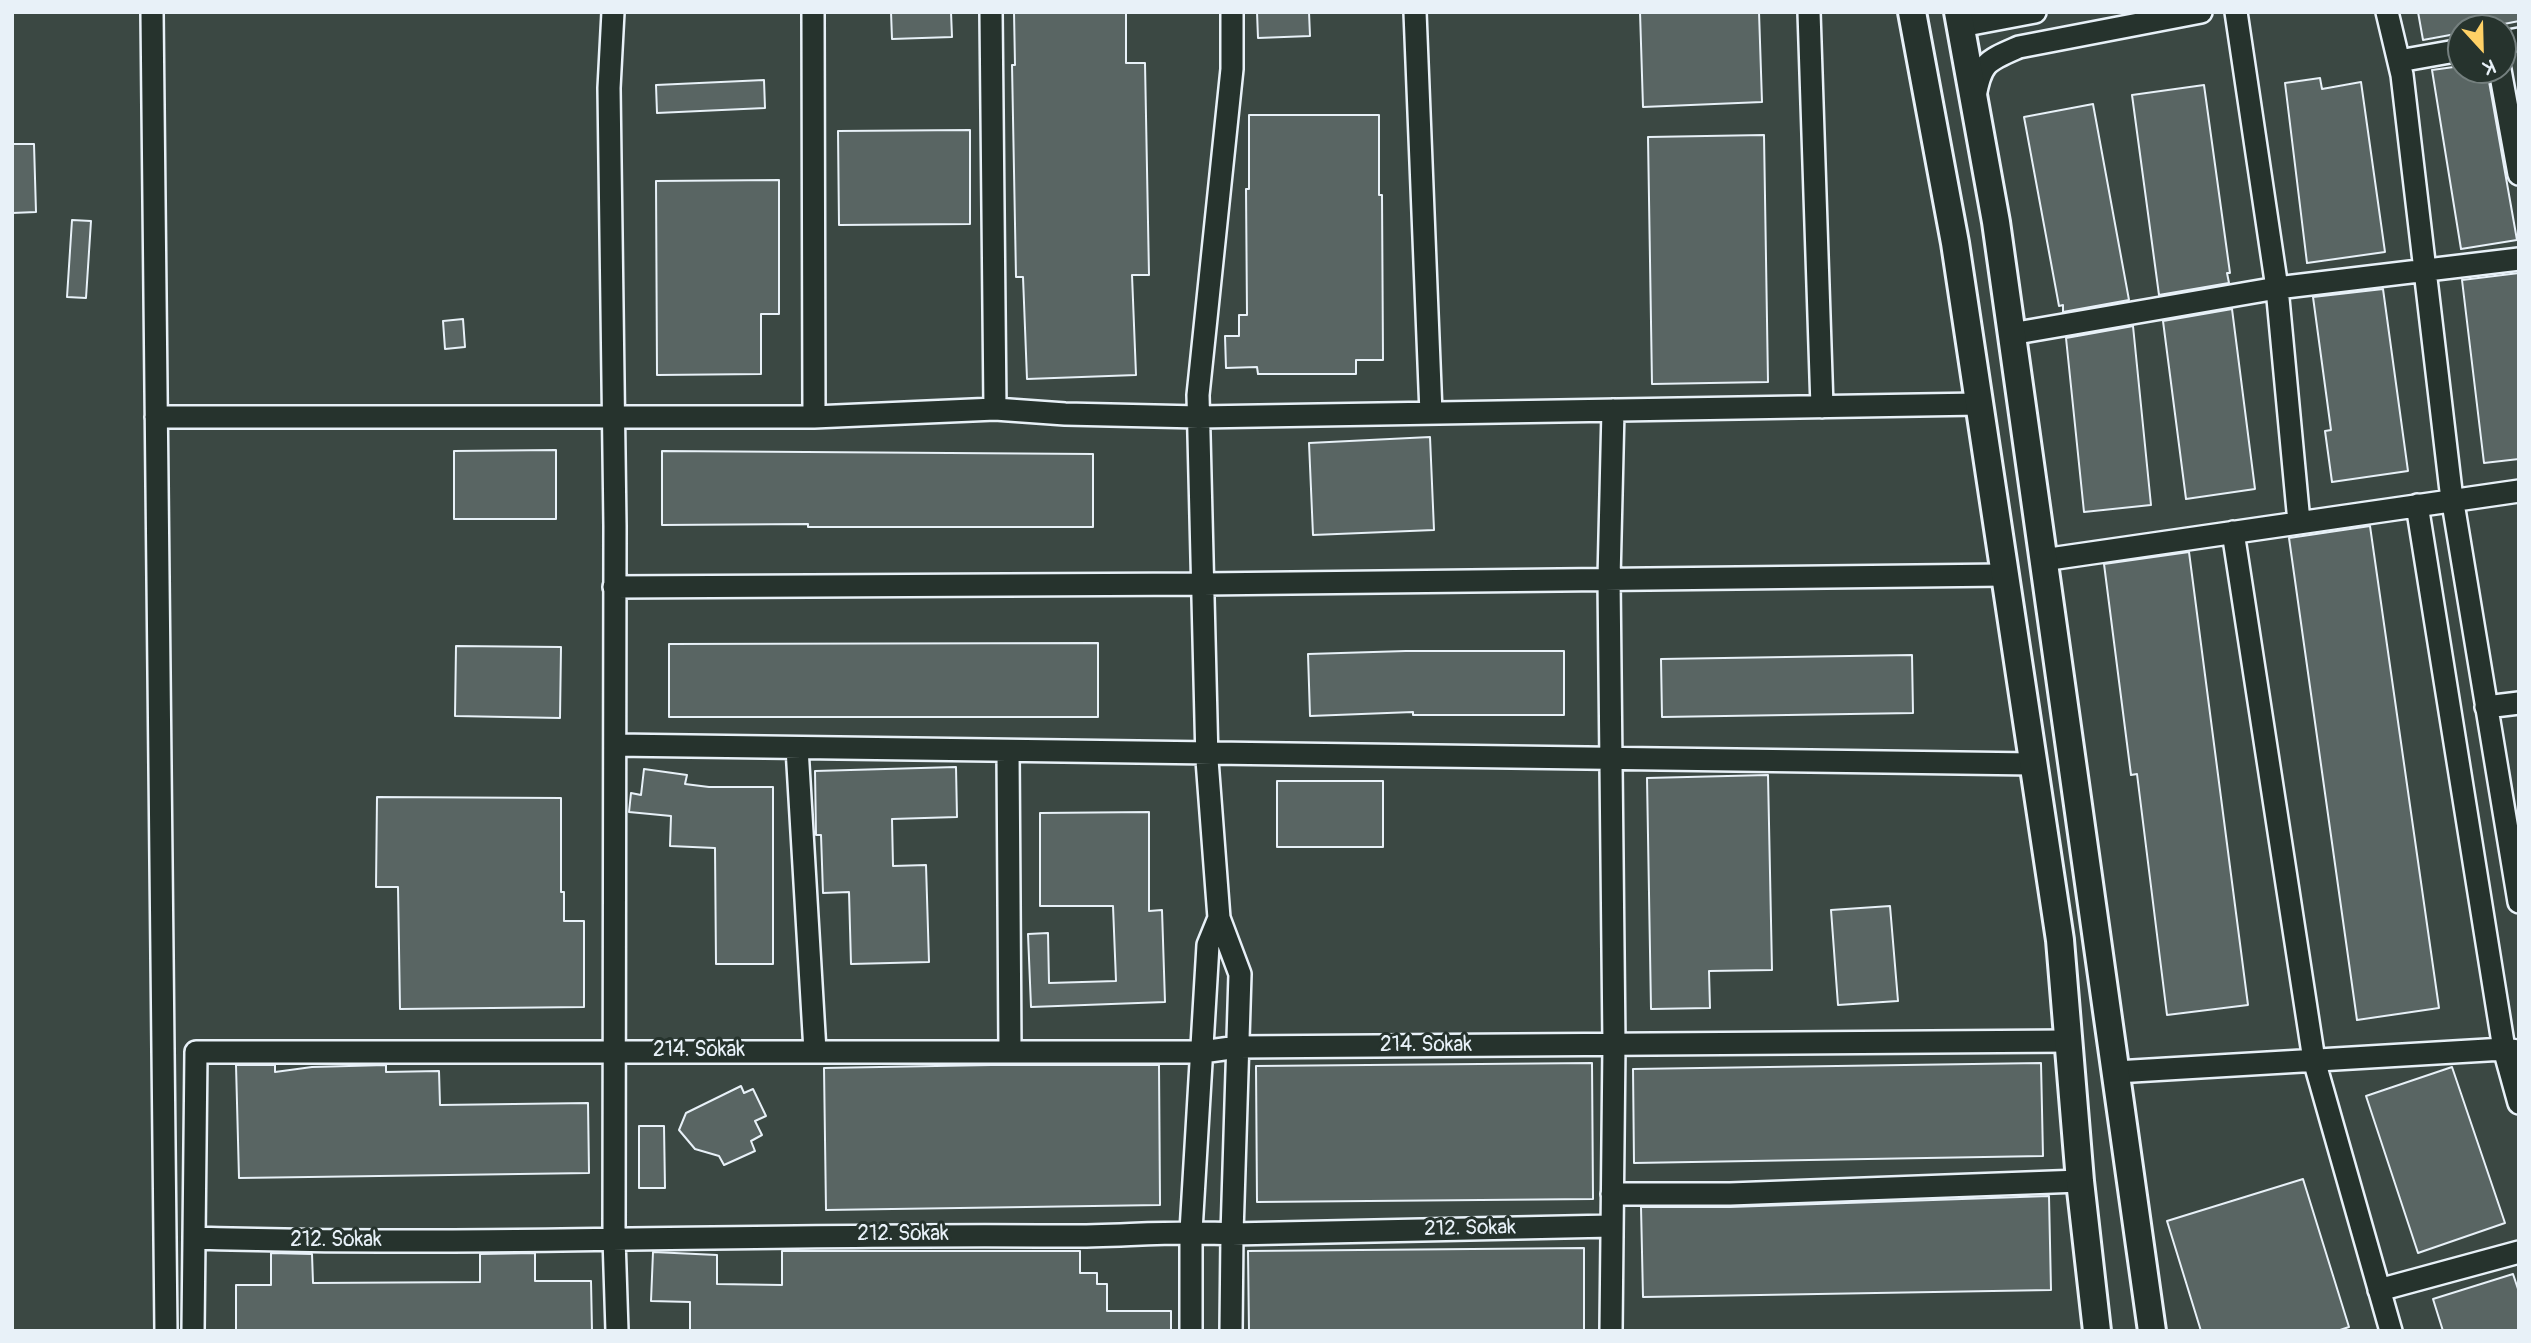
<!DOCTYPE html>
<html>
<head>
<meta charset="utf-8">
<style>
	body { margin:0 }
	#map { position:relative; width:2531px; height:1343px; overflow:hidden; background:#2e3b35; font-family:Pangolin,sans-serif }
	canvas { display:block }
	.frame { position:absolute; inset:0; border:14px solid #e8f1f8; pointer-events:none }
	.north { position:absolute; left:2447px; top:14px; width:70px; height:70px; box-sizing:border-box; background:#26332d; border:2px solid #747f7e; border-radius:50%; rotate:158deg; font-size:19px; font-weight:700; line-height:28px; text-align:center; color:#e8f1f8 }
	.north::after { content:''; display:block; margin:auto; width:24px; height:32px; background:#ffd166; clip-path:polygon(50% 0,100% 100%,50% 72%,0 100%) }
</style>
</head>
<body>
<div id="map">
<canvas width="2531" height="1343"></canvas>
<div class="frame"></div>
<div class="north">K</div>
</div>
<script>
const ctx = document.querySelector('canvas').getContext('2d');
ctx.lineJoin = 'round';
function fillPath(path, color) { ctx.fillStyle = color; ctx.fill(path, 'evenodd'); }
function trace(path, color, width, dash) { ctx.strokeStyle = color; ctx.lineWidth = width; ctx.lineCap = dash ? 'butt' : 'round'; ctx.setLineDash(dash || []); ctx.stroke(path); }
function drawText(font, color, halo, rows, align = 'center') {
  ctx.font = font + ' Pangolin,sans-serif'; ctx.lineWidth = 6; ctx.setLineDash([]); ctx.textBaseline = 'middle'; ctx.strokeStyle = halo; ctx.fillStyle = color; for (const [text, x, y, turn = 0] of rows) {
    ctx.save(); ctx.translate(x, y); ctx.rotate((+turn || 0) * Math.PI / 180); ctx.textAlign = isNaN(turn) ? turn : align; if (halo) ctx.strokeText(text, 0, 0); ctx.fillText(text, 0, 0); ctx.restore();
  }
}
fillPath(new Path2D(`
	M12 12H2519V1331H12ZM2461 28H2503V70H2461Z`), '#3b4843');
const building = new Path2D(`
	M891 12H951L952 37 892 39Z
	M1014 12H1126V63H1145L1149 275H1132L1136 375 1027 379 1023 277H1016L1012 65H1015Z
	M1257 12H1309L1310 36 1258 38Z
	M1640 12H1759L1762 102 1643 107Z
	M2418 12H2519V21L2484 28H2461V33L2423 40Z
	M2461 66V70H2487L2517 240 2461 249 2432 70Z
	M2320 78 2322 89 2361 82 2385 252 2307 263 2285 83Z
	M764 80 765 108 657 113 656 85Z
	M2204 85 2230 273H2227L2229 283 2159 295 2132 95Z
	M2093 104 2129 300 2063 312V305L2059 306 2024 117Z
	M1249 115H1379V195H1382L1383 360H1356V374H1258L1257 367 1226 368 1225 336H1239V315H1247L1246 189H1249Z
	M970 130V224L839 225 838 131Z
	M1764 135 1768 382 1652 384 1648 137Z
	M12 144H34L36 212 12 213Z
	M779 180V314H761V374L657 375 656 181Z
	M72 220 91 221 86 298 67 297Z
	M2519 273V459L2484 463 2462 280Z
	M2383 289 2408 471 2332 482 2325 431 2331 430 2313 297Z
	M2232 309 2255 489 2186 499 2163 321Z
	M463 319 465 347 445 349 443 321Z
	M2133 326 2151 505 2084 512 2066 338Z
	M1430 437 1434 530 1313 535 1309 443Z
	M556 450V519H454V451Z
	M662 451 1093 454V527H808V524L662 525Z
	M2370 526 2439 1008 2357 1020 2289 538Z
	M2189 552 2248 1005 2167 1015 2137 774 2131 775 2104 564Z
	M1098 643V717H669V644Z
	M456 646 561 647 560 718 455 716Z
	M1406 651H1564V715H1413V712L1310 716 1308 654Z
	M1912 655 1913 713 1662 717 1661 659Z
	M956 767 957 817 892 819 893 866 926 865 929 962 851 964 849 892 823 893 821 835H816L815 771Z
	M644 769 687 775 685 784 709 787H773V964H716L715 848 670 846 671 816 629 812 631 793 641 795Z
	M1768 775 1772 970 1709 971 1710 1008 1651 1009 1647 778Z
	M1277 781H1383V847H1277Z
	M377 797 561 798V892H564V921H584V1007L400 1009 398 887H376Z
	M1149 812V911L1162 910 1165 1002 1031 1007 1028 934 1048 933 1049 983 1116 981 1113 906H1040V813Z
	M1890 906 1898 1001 1838 1005 1831 910Z
	M1592 1063 1593 1199 1257 1202 1256 1066Z
	M2041 1063 2043 1156 1634 1163 1633 1069Z
	M236 1065H275V1072L312 1067 386 1065V1072L439 1071 440 1105 588 1103 589 1173 239 1178Z
	M992 1065H1159L1160 1205 826 1210 824 1068Z
	M2452 1067 2505 1223 2418 1253 2366 1096Z
	M741 1086 744 1093 753 1089 766 1116 755 1121 762 1135 751 1141 755 1151 724 1165 719 1156 695 1149 679 1130 686 1113Z
	M639 1126H664L665 1188H639Z
	M2303 1179 2349 1327 2337 1331H2201L2167 1221Z
	M2049 1196 2051 1290 1643 1297 1641 1207H1730Z
	M1584 1248V1331H1249L1248 1251Z
	M782 1251H1080V1273H1097V1284H1107V1311H1171V1331L690 1330V1302L651 1301 653 1252 717 1255V1284L782 1285Z
	M271 1253 312 1254 313 1283 480 1282V1254L535 1253V1281H591L592 1331H236V1285H271Z
	M2513 1274 2519 1292V1331H2443L2433 1299Z`);
fillPath(building, '#596563');
trace(building, '#e8f1f8', 2);
const minor = new Path2D(`
	M152 12 166 1331
	M613 12 609 88 615 526 614 1238 617 1331
	M813 12 814 417
	M991 12 995 409
	M1415 12 1431 413
	M1809 12 1822 407
	M2236 12 2277 288 2299 522
	M2387 12 2402 75 2451 491 2519 902
	M1961 26 2035 12
	M2503 42 2519 39
	M2399 61 2461 50
	M2500 70 2519 174
	M1975 97C1981 62 1987 61 2019 47L2201 12
	M2011 334 2277 288 2519 259
	M156 417H814L995 409 1065 414 1199 417 1979 404
	M2417 505 2504 1049 2519 1103
	M2233 532 2314 1060 2391 1331
	M2043 560 2519 491
	M614 587 1203 584 2005 575
	M2486 707 2519 703
	M615 745 2034 764
	M797 748 815 1051
	M1008 751 1010 1051
	M2116 1072 2504 1049 2517 1051
	M1612 1194H1730L2080 1181
	M194 1238C482 1247 769 1233 1057 1236 1115 1237 1173 1230 1232 1234L1612 1226
	M2379 1290 2519 1252
	M193 1331 196 1052H1202L1238 1047 2069 1041
	M1191 1331V1231L1208 945 1219 918
	M1231 1331 1232 1234 1240 974 1219 918 1207 760 1198 395 1232 69V12
	M1611 1331 1614 1044 1609 579 1613 410`);
const major = new Path2D(`
	M1912 12 1955 243 2060 940 2080 1181 2097 1331
	M1958 12 1996 222 2152 1331`);
trace(minor, '#e8f1f8', 26);
trace(major, '#e8f1f8', 32);
trace(minor, '#26332d', 21);
trace(major, '#26332d', 26);
drawText('21px', '#e8f1f8', '#26332d', [
	["214. Sokak",1426,1046],
	["214. Sokak",699,1051],
	["212. Sokak",1470,1229,-1],
	["212. Sokak",903,1235],
	["212. Sokak",336,1241]
]);
</script>
</body>
</html>
